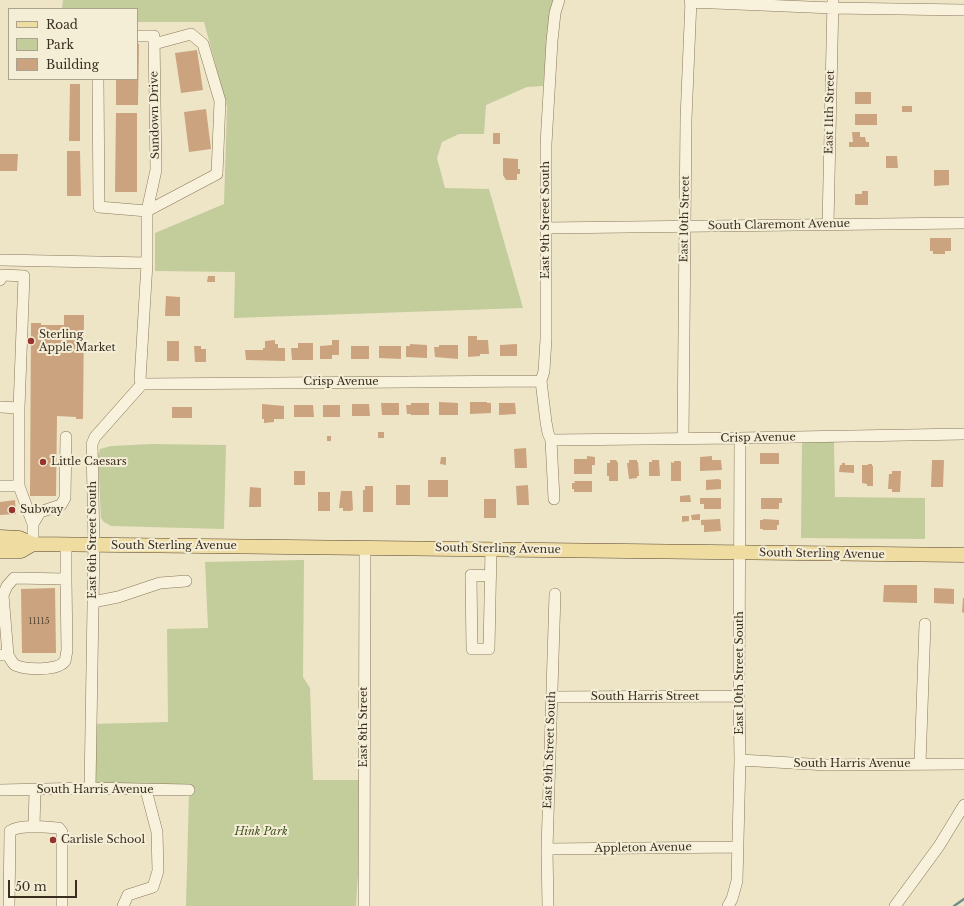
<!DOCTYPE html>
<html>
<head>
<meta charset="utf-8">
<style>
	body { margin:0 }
	#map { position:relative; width:964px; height:906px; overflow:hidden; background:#eee5c7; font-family:"Libre Baskerville",serif }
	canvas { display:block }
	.legend { position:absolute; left:8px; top:8px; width:130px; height:72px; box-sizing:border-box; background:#f5eed7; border:1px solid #aaa18e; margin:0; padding:5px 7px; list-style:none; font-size:12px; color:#3a2e20 }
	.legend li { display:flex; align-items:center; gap:8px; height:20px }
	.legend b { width:20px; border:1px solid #aaa18e }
	.scale { position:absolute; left:8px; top:880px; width:69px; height:18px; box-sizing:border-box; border:2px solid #3a2e20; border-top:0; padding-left:5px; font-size:12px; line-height:14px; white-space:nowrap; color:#3a2e20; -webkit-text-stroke:3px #f5eed7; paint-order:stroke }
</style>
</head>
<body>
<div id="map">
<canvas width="964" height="906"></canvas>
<ul class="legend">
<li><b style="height:5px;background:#efdca1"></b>Road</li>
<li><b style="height:11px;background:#c3cc9b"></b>Park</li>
<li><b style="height:11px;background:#cba37e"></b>Building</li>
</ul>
<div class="scale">50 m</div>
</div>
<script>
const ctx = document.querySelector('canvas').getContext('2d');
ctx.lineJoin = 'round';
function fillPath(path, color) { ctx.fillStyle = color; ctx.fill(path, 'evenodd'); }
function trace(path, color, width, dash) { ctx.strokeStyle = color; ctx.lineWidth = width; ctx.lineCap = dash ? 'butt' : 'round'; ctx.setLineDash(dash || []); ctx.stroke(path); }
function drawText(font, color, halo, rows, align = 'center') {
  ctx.font = font + ' "Libre Baskerville",serif'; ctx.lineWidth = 4; ctx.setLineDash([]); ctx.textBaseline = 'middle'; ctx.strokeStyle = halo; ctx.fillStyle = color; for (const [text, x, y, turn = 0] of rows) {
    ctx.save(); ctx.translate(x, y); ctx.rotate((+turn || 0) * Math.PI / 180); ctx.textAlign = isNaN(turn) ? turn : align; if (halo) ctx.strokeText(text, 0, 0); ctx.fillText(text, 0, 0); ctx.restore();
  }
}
fillPath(new Path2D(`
	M63 0H556L550 22 543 86 527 87 486 105 484 134H459L442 142 437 158 445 188 489 189 523 308 234 318 235 272 155 271V233L224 204 227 107 204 22H137V9H62Z
	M802 442H834L835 497 925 498V539L801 538Z
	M151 444 226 445 224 529 111 526 104 522 101 518 98 456 100 449 111 446Z
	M304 560 303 677 310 688 313 780H364L356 906H186L189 790 90 788 91 724 168 722 167 629 208 628 205 562Z`), '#c3cc9b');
trace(new Path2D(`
	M954 906 964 899`), '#6f908a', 2.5);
fillPath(new Path2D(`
	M137 44H139L138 105H116V79H137Z
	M197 50 203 90 181 93 175 53Z
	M70 84H80V141H69Z
	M855 92H871V104H855Z
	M902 106H912V112H902Z
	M206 109 211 149 189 152 184 112Z
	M116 113H137V192H115Z
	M855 114H877V125H855Z
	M852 132H860V137H865L866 142H869V147H849V142H853Z
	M493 133H500V144H493Z
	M67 151H80L81 196H67Z
	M0 154H18L17 171H0Z
	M886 156H897L898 168H886Z
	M503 158 518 159V169H520V174H517V180H506L503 175Z
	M934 170H949V185L934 186Z
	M862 191H868V205H855V194H862Z
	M930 238H951V251H945V254H933V251H930Z
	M208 276H215V282H207Z
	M166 296 180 297V316H165Z
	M64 315H84L83 419H76V417L57 416 56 496H30L31 323H41V325H64Z
	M468 336H477V340H488L489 354H480V356L468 357Z
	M275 340V344H278V348H285V361L246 360 245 350H263V348H265V341Z
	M332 340H339V355H332V359H320V346L332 345Z
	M167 341H179V361H167Z
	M298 343H313V360H292L291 348H298Z
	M410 344 427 345V358L406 357V346H410Z
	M517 344V356H500V345Z
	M439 345H458V359L435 357 434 347H439Z
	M194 346H201V349H206V362H195Z
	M351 346H369V359H351Z
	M379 346H401V359L379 358Z
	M439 402 458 403V415H439Z
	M470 402H487V403H491V413L470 414Z
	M381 403H399V415H382Z
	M411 403H429V415H411V414H407L406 405H411Z
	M499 403H515L516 414 499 415Z
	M262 404 284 406V419H274V422L264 423V419H262Z
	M352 404H369L370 416H352Z
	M294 405H313L314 417H294Z
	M323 405H340V417H323Z
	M172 407H192V418H172Z
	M378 432H384V438H378Z
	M327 436H331V441H327Z
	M526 448 527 468H515L514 449Z
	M760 453H779V464H760Z
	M587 456 595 457V465H592V474H574V459H587Z
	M712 456V460H721L722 470 700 471V457Z
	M441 457H446V465L440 464Z
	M610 460H616L618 463V481H609V476H607V463H610Z
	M629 460H637V462H638L639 476H637V478L629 479 627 463H629Z
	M652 460H659L660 476H649V462H652Z
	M932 460H944L943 487H931Z
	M674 461H680L681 462V481H671V462L674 463Z
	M842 463H845V465H854V473L839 472 840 465H842Z
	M868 464H872V466H873V486H867V484L862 483V465H868Z
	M294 471H305V485H294Z
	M892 471H901L900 492H892V489H888L889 474H892Z
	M718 479 721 480V489L706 490V480Z
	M428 480H448V497H428Z
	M574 481H592V492H574V489H572V483H575Z
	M396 485H410V505H396Z
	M528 485 529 505H517L516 486Z
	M365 486H373V512H363V490H365Z
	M250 487 261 488V507H249Z
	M341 491H352L353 510H352L351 511H343V508H339Z
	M318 492H330V511H318Z
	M690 495 691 502H680V496Z
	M700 498H721V509H704V504H700Z
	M761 498H782V503H779V509H761Z
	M484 499H496V518H484Z
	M15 500 16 514 0 515V502Z
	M700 514V520H692L691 515Z
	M682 516H689V521L682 522Z
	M720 519 721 531 704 532V525H701V520Z
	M763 519 779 520V525H777V530H763V529H760V520H763Z
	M884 585H917V603L883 602Z
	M55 588 56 653H22L21 589Z
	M934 588 954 589V604L934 603Z
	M963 598H964V613L962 612Z`), '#cba37e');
const minor = new Path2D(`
	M690 2 833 8 964 10
	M98 79 99 207 147 211 156 170 154 36H137
	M828 224 833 0
	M545 228 964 223
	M0 260 147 263
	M0 280 3 275 24 276 19 408V486H0
	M142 384 541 381
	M0 407 19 408
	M683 439 686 119 691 0
	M551 440 740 438 964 434
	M19 486 33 524V544
	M554 499 551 440 548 433 546 422 541 381 544 371 546 339V144L552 41 555 13 559 0
	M33 524 40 512 61 505 65 498 66 437
	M491 576 471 575 472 649H489L491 549
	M93 602 118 597 160 583 186 581
	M0 655H8L3 595 7 586 14 578 66 579V545
	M8 655C10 658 12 663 15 665 26 670 58 671 65 661 66 658 66 654 67 651L66 579
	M552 697 739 696
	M740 760 827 765 964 764
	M920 764 925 624
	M90 788 94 545 92 444 95 437 142 384 140 380 147 263V211L217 174 220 101 203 44 191 34 154 44
	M0 790 90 788 189 790
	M34 827 35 790
	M547 849 738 847
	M9 906 10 831C21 824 46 827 59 828L62 832V906
	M123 906 128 895 153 887 158 871 157 832 146 790
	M364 906 365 547
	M548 906 547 849 555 594
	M728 906 732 899 737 881 740 760 739 696 740 438
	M895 906 939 846 964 805`);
const major = new Path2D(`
	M0 537 19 538 33 544 964 555
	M0 551H21L33 544`);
trace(minor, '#89775d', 12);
trace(major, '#584531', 15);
trace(minor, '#f8f1db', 11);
trace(major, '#efdca1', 14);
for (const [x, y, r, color] of [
	[31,341,4,"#97342e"],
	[43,462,4,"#97342e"],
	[12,510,4,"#97342e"],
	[53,840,4,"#97342e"]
]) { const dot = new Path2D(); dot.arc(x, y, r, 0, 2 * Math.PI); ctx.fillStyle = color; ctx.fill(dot); trace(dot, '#f5eed7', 1.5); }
drawText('9px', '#5e4b38', null, [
	["11115",39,621]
]);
drawText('11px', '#3a2e20', '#f5eed7', [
	["East 11th Street",830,112,-89],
	["Sundown Drive",155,115,-91],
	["East 10th Street",685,219,-89],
	["East 9th Street South",546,220,-90],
	["South Claremont Avenue",779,225,-1],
	["Crisp Avenue",341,382],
	["Crisp Avenue",758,438,-1],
	["East 6th Street South",93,540,-90],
	["South Sterling Avenue",174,546],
	["South Sterling Avenue",498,549,1],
	["South Sterling Avenue",822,554,1],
	["East 10th Street South",740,673,-90],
	["South Harris Street",645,697],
	["East 8th Street",364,727,-90],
	["East 9th Street South",550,750,-88],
	["South Harris Avenue",852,764],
	["South Harris Avenue",95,790],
	["Appleton Avenue",643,848,-1]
]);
drawText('11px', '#3a2e20', '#f5eed7', [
	["Sterling",39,335],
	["Apple Market",39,348],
	["Little Caesars",51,462],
	["Subway",20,510],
	["Carlisle School",61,840]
], 'left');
drawText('italic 11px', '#475627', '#f5eed7', [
	["Hink Park",261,832]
]);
</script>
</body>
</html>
